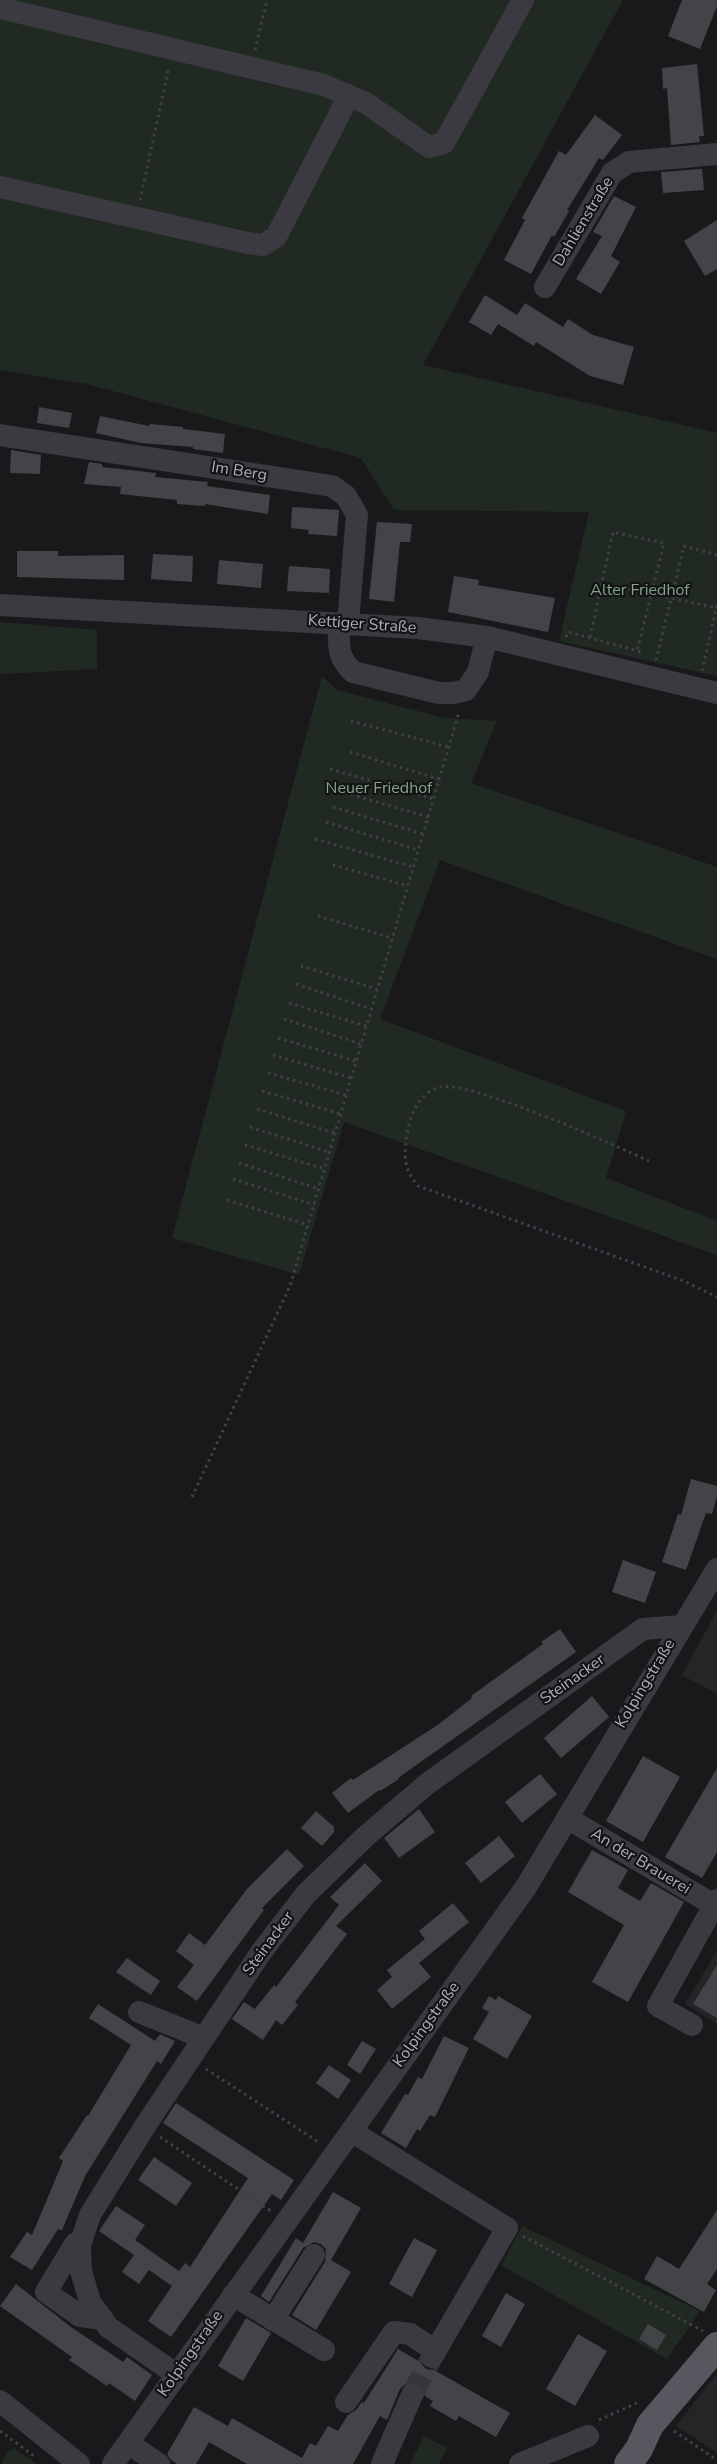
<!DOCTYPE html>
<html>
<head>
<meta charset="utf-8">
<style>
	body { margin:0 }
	canvas { display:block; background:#19191b }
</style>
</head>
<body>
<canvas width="717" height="2464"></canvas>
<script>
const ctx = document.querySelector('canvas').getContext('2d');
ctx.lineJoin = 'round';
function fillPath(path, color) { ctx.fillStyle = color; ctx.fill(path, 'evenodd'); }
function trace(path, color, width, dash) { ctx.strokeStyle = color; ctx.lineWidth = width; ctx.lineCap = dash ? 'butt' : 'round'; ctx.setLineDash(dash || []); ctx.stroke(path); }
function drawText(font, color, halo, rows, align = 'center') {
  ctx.font = font + ' "Nunito Sans",sans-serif'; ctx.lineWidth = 4.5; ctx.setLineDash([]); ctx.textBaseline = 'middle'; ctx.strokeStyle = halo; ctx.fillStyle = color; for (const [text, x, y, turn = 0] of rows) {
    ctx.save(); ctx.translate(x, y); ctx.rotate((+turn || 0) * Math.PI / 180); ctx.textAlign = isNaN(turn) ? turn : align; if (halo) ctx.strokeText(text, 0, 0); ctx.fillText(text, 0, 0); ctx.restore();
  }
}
fillPath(new Path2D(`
	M717 1610V1694L682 1675Z
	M717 1951V2024L685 2004Z
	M717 2373V2453L676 2426Z`), '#252528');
fillPath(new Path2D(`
	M0 0H623L423 365 717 433V676L559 641 589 512 394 510 361 458 87 384 0 370Z
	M0 622 97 630V669L0 674Z
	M322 676 337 690 444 718 497 721 471 783 717 867V959L440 860 380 1019 626 1111 606 1178 717 1221V1255L344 1122 299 1275 172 1238Z
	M522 2226 700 2311 667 2359 501 2265Z
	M424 2436 447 2448 439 2464H410Z
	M14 2448 37 2464H1L7 2453Z`), '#202922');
fillPath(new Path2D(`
	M682 0H717V6L700 49 668 36Z
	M697 64 704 136H699L700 142 671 145 667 88 663 89 662 68Z
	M595 115 622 135 603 160 599 158 567 210 569 211 554 237 552 235 531 274 504 260 525 220 522 218 559 151 566 155Z
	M702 169 704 190 663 193 661 172Z
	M614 196 636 207 611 256 620 262 601 294 576 279 602 236 593 232Z
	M717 220V269L705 276 684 241Z
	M485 295 517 315 525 303 563 327 568 319 593 335 634 347 623 385 590 376 536 342 534 346 498 324 491 335 469 322Z
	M39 407 72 413 69 428 37 423Z
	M100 416 149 426 150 424 183 427V429L225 434 223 453 193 449V447L141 443 96 433Z
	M11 450 41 455 40 474 10 473Z
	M89 462 102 464V467L156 473 155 477 208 482 207 486 270 495 268 514 205 504V506L177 504V500L120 494 121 487 84 484Z
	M292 507 339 510 337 536 308 534 309 530 291 528Z
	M377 522 412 524 410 542H400L394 602 369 599Z
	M17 551H58V556L124 555V580L17 577Z
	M153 554 193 556 192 582 151 579Z
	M219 560 263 564 261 588 217 584Z
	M289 566 330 569 329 593 287 591Z
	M454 576 479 580 478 585 555 598 548 632 448 612Z
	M691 1479 717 1486V1496L712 1514 706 1513 686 1570 662 1562 678 1514 681 1515Z
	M623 1560 656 1572 645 1603 612 1592Z
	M560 1629 576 1652 398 1778 399 1779 380 1791 379 1790 348 1813 332 1793 351 1778 353 1780 439 1724 472 1698 471 1696 543 1644 541 1642Z
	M592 1696 609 1717 561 1758 544 1738Z
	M643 1756 680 1777 643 1842 606 1821Z
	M717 1768V1852L702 1878 665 1857Z
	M540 1774 557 1794 522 1823 505 1802Z
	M419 1809 435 1832 399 1858 384 1838Z
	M316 1811 334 1827V1832L322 1846 301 1828Z
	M499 1836 515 1856 481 1883 465 1863Z
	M287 1849 304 1866 262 1908 264 1910 197 2001 177 1987 194 1965 176 1951 189 1933 205 1945 247 1889Z
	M592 1850 628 1870 618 1888 640 1901 651 1883 684 1902 628 2002 592 1982 624 1925 568 1892Z
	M365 1863 382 1881 336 1926 347 1934 295 2002 298 2005 282 2025 276 2020 263 2040 232 2019 244 2002 255 2009 274 1985 276 1987 339 1905 330 1897Z
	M453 1903 469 1922 419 1963 431 1977 392 2009 377 1990 392 1977 387 1970 425 1939 419 1931Z
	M127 1958 160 1981 151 1995 116 1972Z
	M717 1965V2018L693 2004Z
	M489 1996 496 2000 498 1996 532 2016 507 2059 473 2039 489 2012 482 2008Z
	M98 2004 155 2041 160 2034 175 2041 161 2064 157 2061 85 2176 62 2230 58 2229 32 2270 10 2257 27 2232 32 2235 63 2161 59 2158 87 2115 88 2116 131 2045 89 2018Z
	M444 2036 469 2048 435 2117 430 2115 420 2131 417 2129 406 2148 381 2133 405 2094 408 2095 418 2077 422 2079Z
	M362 2041 376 2049 360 2074 347 2065Z
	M329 2065 351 2080 338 2099 316 2083Z
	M176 2103 294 2180 281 2200 272 2194 171 2337 148 2321 172 2286 149 2270 139 2284 122 2272 134 2255 99 2231 116 2206 145 2225 135 2240 179 2271 185 2263 190 2267 248 2178 163 2123Z
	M154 2157 192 2183 176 2206 138 2180Z
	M333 2192 361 2208 331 2260 351 2272 316 2330 292 2315 325 2262 326 2249 321 2244 314 2242 303 2248 269 2302 261 2296 296 2238 303 2243Z
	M717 2210V2269L707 2284 716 2290 704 2312 644 2279 657 2256 679 2269Z
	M414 2238 437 2250 412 2297 389 2284Z
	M16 2284 71 2327 123 2362 127 2357 152 2375 135 2401 109 2383 107 2386 69 2360 72 2357 0 2306Z
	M506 2293 525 2304 501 2347 482 2336Z
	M246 2318 271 2333 243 2381 218 2366Z
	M648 2324 666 2335 657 2350 639 2339Z
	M578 2334 607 2351 575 2406 546 2389Z
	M398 2349 420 2362 426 2369 434 2370 510 2413 496 2437 459 2416 456 2421 430 2406 433 2401 425 2396 422 2387 411 2382 405 2384 400 2389 387 2420 380 2416 353 2464H247L209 2442 196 2464H177L171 2460 167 2454 194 2407 228 2426 232 2418 302 2458 310 2443 316 2446 328 2426 338 2431 348 2415 356 2410 362 2402 364 2403Z`), '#434448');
trace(new Path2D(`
	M412 2395 432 2357`), '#36373b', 22, [22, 11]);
trace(new Path2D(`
	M255 50 267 0
	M140 200 169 67
	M596 582 717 608
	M566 637 568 632 642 652
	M590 637 613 532 664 543 637 651
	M656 660 684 546 717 555
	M702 671 717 605
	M351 721 449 747
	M350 752 439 779
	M330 769 434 799
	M326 787 428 817
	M333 807 423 834
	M326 822 418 850
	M315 839 413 867
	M333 865 408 886
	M318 916 392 938
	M301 966 377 989
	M296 984 371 1009
	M289 1003 366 1026
	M284 1019 361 1044
	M278 1038 356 1061
	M273 1055 351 1078
	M268 1073 346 1095
	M262 1091 341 1114
	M257 1109 335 1133
	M250 1127 329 1152
	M245 1145 325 1169
	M649 1161C614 1145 472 1081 441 1087 422 1091 411 1111 408 1129 404 1151 402 1168 418 1186L684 1281 717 1297
	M239 1163 319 1189
	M233 1179 314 1205
	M227 1200 308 1225
	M192 1497 290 1286 459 712
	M206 2069 320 2143
	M160 2137 271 2211
	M523 2236 703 2331
	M599 2420 639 2402
	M0 2431 34 2456
	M674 2431 717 2460`), '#404147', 3, [2.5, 4]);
trace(new Path2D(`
	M0 8 324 85 366 103 429 147 444 143 523 0
	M0 187 248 243 263 245 276 237 338 117 348 95
	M545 287 612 173 629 162 717 154
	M0 435 332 486 346 496 357 515 348 623
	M0 605 418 628 487 637 717 693
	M339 623C339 644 336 656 353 672L439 693H453L466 690 478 672 487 637
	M567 1818 714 1905
	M139 2012 204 2038
	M692 2025 658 2006 717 1900
	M351 2131 507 2228 432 2357
	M80 2245 75 2244 46 2292 80 2316 103 2319
	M233 2295 324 2350
	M273 2320 314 2255
	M177 2375 108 2327 90 2302 81 2271 80 2245 90 2215 145 2126 262 1951 306 1894 366 1836 427 1784 643 1629 681 1626
	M0 2401 79 2464
	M346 2402 394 2332 410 2334 436 2351
	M128 2443 159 2464
	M113 2464 526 1887 717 1569
	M382 2464 412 2395
	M520 2464 588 2436`), '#3a3a40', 22);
trace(new Path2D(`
	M628 2464 639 2449 650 2425 717 2346`), '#56575f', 28);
drawText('16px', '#abafbb', '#141416', [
	["Dahlienstraße",584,222,-59],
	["Im Berg",239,472,9],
	["Kettiger Straße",362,625,4],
	["Steinacker",573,1680,-35],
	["Kolpingstraße",646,1684,-59],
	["An der Brauerei",640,1862,31],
	["Steinacker",269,1944,-54],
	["Kolpingstraße",427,2025,-54],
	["Kolpingstraße",191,2354,-55]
]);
drawText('16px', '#82a687', '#141416', [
	["Alter Friedhof",640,591],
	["Neuer Friedhof",379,789]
]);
</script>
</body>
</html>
